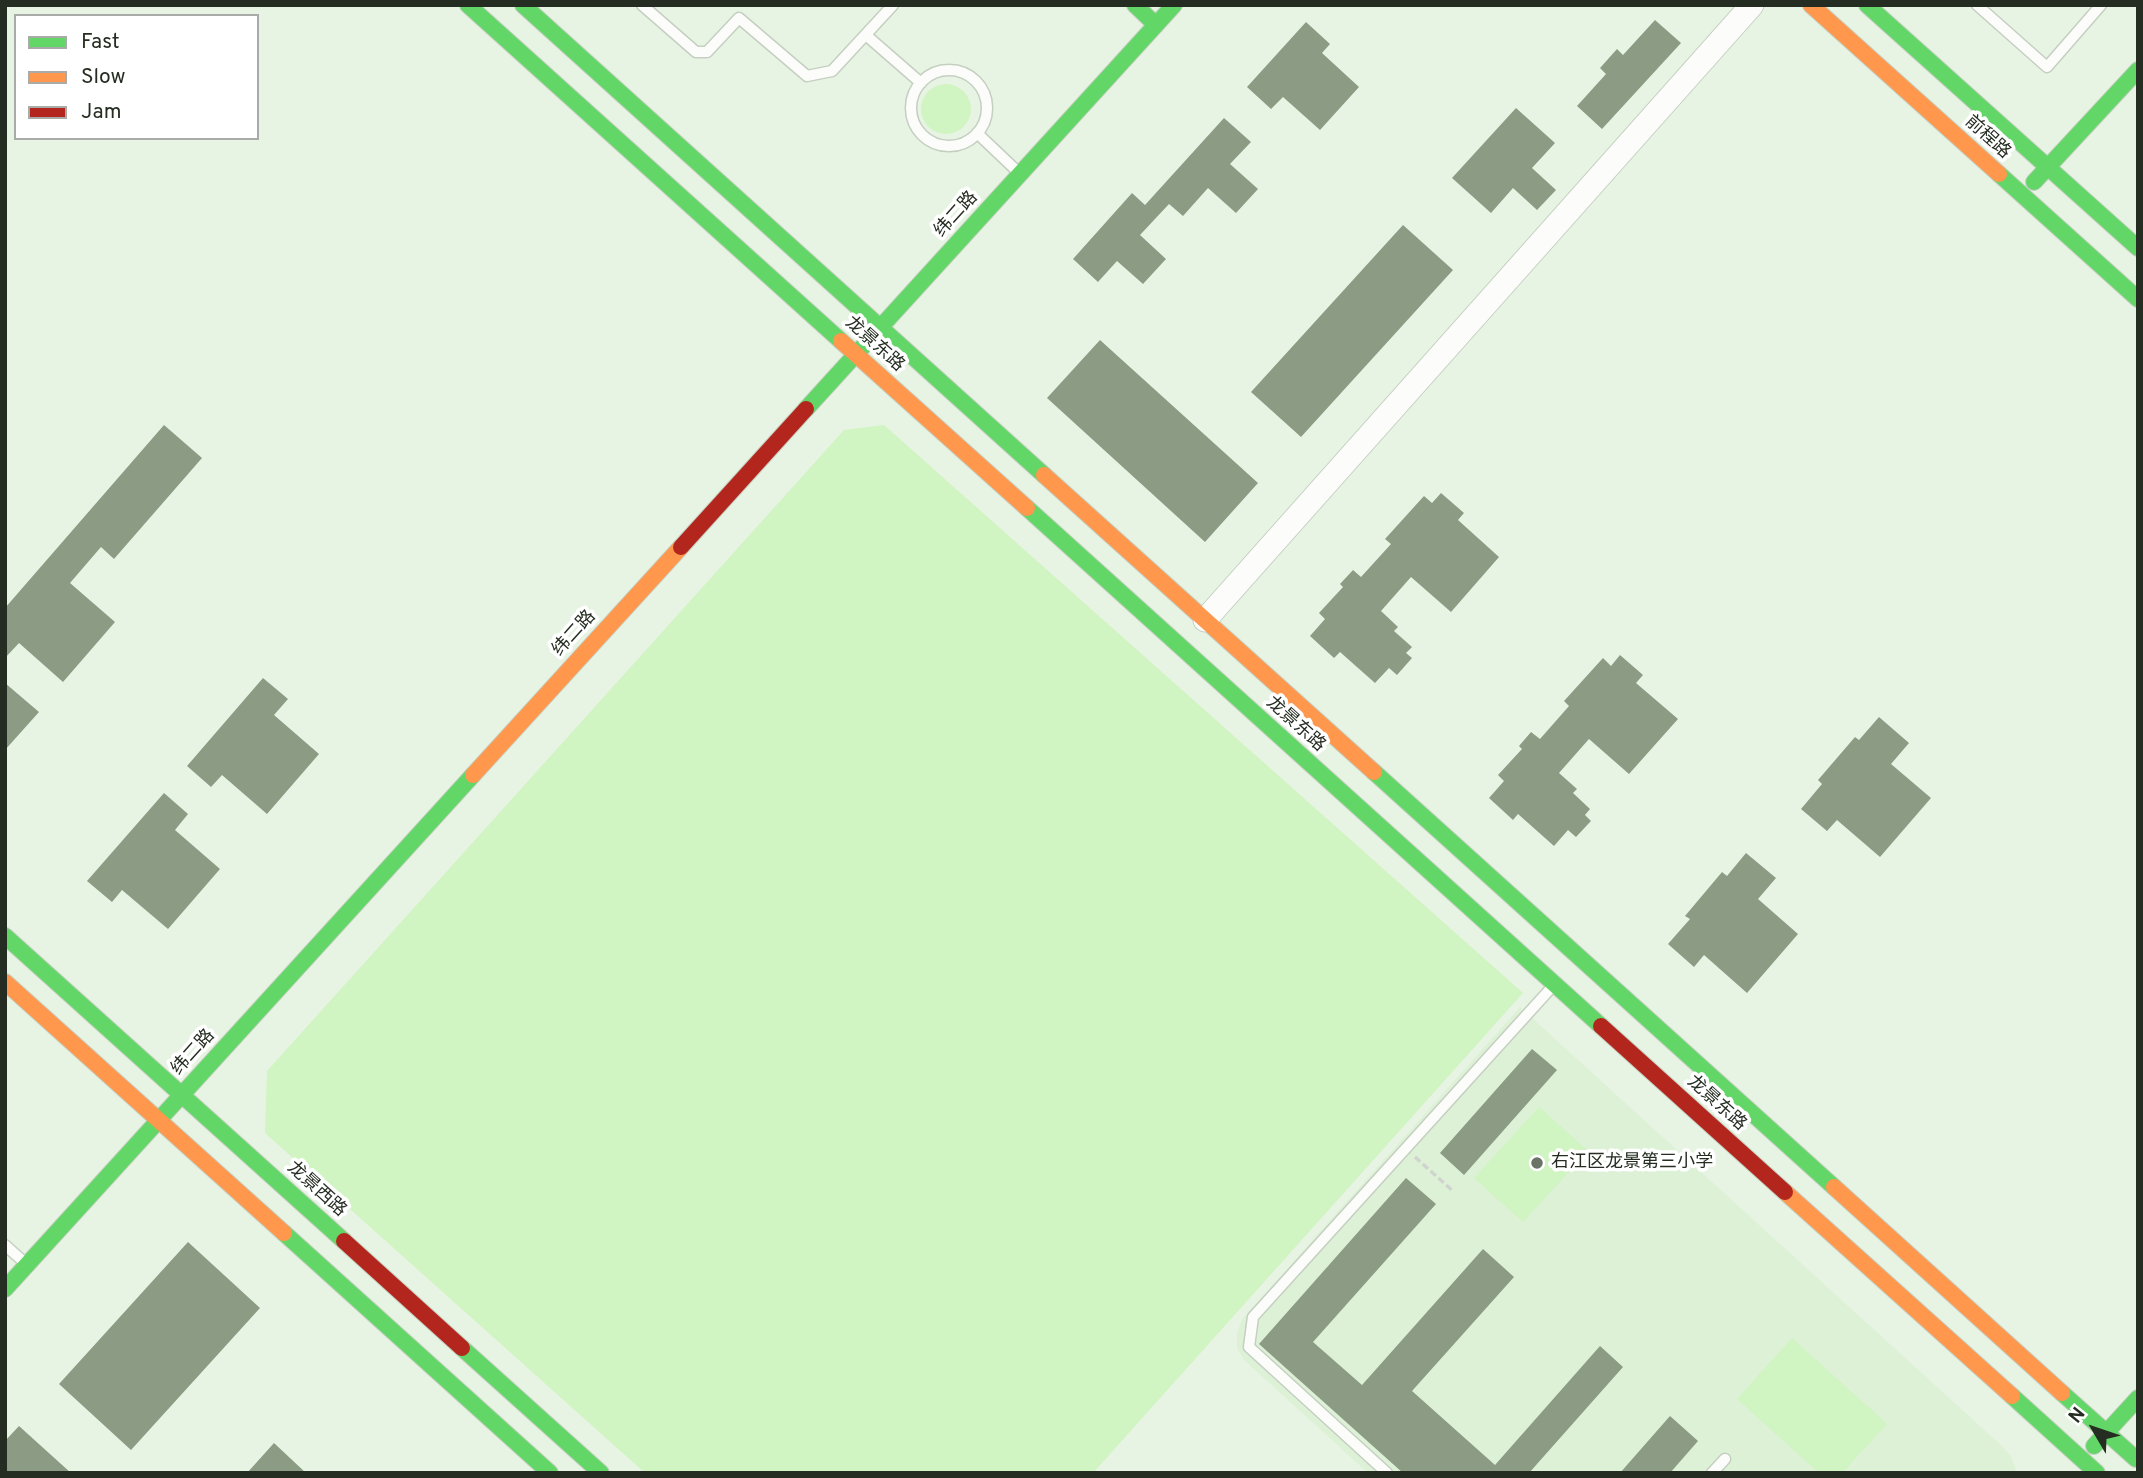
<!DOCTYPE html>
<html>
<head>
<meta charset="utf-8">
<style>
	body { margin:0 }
	#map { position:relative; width:2143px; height:1478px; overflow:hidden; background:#e8f4e3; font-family:Overpass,sans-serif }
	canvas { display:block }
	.frame { position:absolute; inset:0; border:7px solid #252d22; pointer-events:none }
	.legend { position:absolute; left:14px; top:14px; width:245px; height:126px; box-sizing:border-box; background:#fff; border:2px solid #a8aba7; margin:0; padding:9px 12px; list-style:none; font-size:21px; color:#252d22 }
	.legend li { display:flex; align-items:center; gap:14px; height:35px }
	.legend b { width:35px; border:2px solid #a8aba7 }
	.north { position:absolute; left:2059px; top:1394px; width:70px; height:70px; -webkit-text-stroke:5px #fff; paint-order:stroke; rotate:309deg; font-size:19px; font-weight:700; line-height:28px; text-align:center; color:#252d22 }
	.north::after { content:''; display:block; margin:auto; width:24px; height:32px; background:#252d22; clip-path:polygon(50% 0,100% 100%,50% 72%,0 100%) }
</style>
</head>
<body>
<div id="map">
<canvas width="2143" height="1478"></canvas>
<div class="frame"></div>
<ul class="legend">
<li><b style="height:9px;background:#63d668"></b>Fast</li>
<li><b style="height:9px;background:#ff974d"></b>Slow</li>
<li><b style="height:9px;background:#b3261e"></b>Jam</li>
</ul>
<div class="north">N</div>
</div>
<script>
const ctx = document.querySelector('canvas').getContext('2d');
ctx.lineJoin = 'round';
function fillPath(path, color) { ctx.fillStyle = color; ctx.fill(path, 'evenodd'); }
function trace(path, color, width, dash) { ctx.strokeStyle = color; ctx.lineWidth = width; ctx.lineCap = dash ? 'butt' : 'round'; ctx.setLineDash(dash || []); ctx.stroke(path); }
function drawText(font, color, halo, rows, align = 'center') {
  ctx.font = font + ' Overpass,"Noto Sans SC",sans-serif'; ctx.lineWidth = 7; ctx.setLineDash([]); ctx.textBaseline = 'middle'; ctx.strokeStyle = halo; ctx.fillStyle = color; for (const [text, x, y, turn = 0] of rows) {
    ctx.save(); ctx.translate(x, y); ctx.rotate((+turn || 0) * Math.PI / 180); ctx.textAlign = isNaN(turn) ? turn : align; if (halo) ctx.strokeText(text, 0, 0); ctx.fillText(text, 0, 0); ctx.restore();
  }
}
fillPath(new Path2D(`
	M1520 1007 2003 1447 2012 1458 2017 1473H1368L1244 1360 1237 1349V1332L1243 1318Z`), '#ddf1d6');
fillPath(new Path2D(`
	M921 109a25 25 0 1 1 50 0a25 25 0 1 1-50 0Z
	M884 425 1523 993 1093 1473H645L265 1133 267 1071 844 430Z
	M1539 1107 1588 1151 1523 1222 1474 1178Z
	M1792 1338 1887 1424 1842 1473H1819L1737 1399Z`), '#d0f4c2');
fillPath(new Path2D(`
	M1655 20 1681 43 1602 129 1577 106 1606 74 1600 68 1617 49 1623 55Z
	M1306 22 1330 44 1322 53 1359 87 1320 130 1283 97 1271 109 1247 87Z
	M1516 108 1555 143 1532 168 1556 190 1537 210 1513 188 1491 213 1452 178Z
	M1224 118 1251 142 1230 164 1258 189 1236 213 1208 188 1183 216 1169 204 1140 235 1166 259 1143 284 1117 261 1098 282 1073 259 1132 193 1145 205Z
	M1403 225 1453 270 1301 437 1251 392Z
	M1100 340 1258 483 1205 542 1047 398Z
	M164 425 202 458 114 559 101 547 70 583 115 622 63 682 19 643 5 658V608Z
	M1441 493 1464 513 1458 520 1499 557 1451 612 1411 577 1381 611 1398 627 1394 631 1412 647 1406 653 1412 658 1397 675 1389 668 1375 683 1340 652 1334 658 1310 636 1325 619 1319 613 1343 587 1340 584 1353 570 1361 577 1391 544 1385 539 1424 496 1432 503Z
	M1620 655 1643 675 1636 683 1678 719 1629 774 1589 739 1559 773 1577 789 1573 793 1590 809 1585 815 1591 821 1576 837 1568 830 1554 846 1518 814 1513 820 1489 798 1504 781 1498 775 1522 749 1519 746 1531 732 1540 739 1569 706 1564 701 1603 658 1611 666Z
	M263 678 288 699 274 715 319 754 267 814 222 775 211 787 187 766Z
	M5 683 39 712 5 750Z
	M1879 717 1909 743 1891 764 1931 798 1880 857 1837 820 1827 831 1801 809 1822 784 1818 780 1855 737 1859 740Z
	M164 793 188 814 175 830 220 869 168 929 122 890 112 902 87 881Z
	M1746 853 1776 878 1758 899 1798 934 1747 993 1704 955 1694 967 1668 944 1690 919 1685 916 1722 872 1727 876Z
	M1532 1049 1557 1070 1464 1175 1440 1153Z
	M1406 1178 1436 1204 1313 1342 1362 1385 1483 1249 1514 1277 1412 1391 1495 1465 1600 1346 1623 1367 1529 1473H1403L1259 1344Z
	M188 1242 260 1308 131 1450 59 1384Z
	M1670 1416 1698 1441 1670 1473H1620Z
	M19 1426 71 1473H5V1441Z
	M274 1443 306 1473H247Z`), '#8b9b84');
const lane = new Path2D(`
	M642 5 696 52H707L739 18 807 76 832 71 893 5
	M1977 5 2047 67 2101 5
	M867 36 921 83
	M911 108a38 38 0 1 1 76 0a38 38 0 1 1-76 0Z
	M977 133 1018 172
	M5 1245 25 1263
	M1387 1473 1249 1347 1253 1317 1552 987
	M1712 1473 1725 1459`);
const street = new Path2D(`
	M1205 620 1752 5`);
const fast = new Path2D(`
	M468 5 841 341
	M523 5 1044 475
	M1135 5 1156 25
	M1867 5 2138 248
	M1999 174 2138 299
	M2034 182 2138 70
	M806 409 1174 5
	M1027 508 1601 1026
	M1374 772 1834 1187
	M5 936 344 1241
	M284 1233 550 1473
	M5 1289 473 775
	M462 1348 601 1473
	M2062 1393 2136 1459
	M2012 1396 2097 1473
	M2094 1446 2138 1398`);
const slow = new Path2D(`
	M1811 5 1999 174
	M841 341 1027 508
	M1044 475 1374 772
	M473 775 681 547
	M5 982 284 1233
	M1834 1187 2062 1393
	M1785 1192 2012 1396`);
const jam = new Path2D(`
	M681 547 806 409
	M1601 1026 1785 1192
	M344 1241 462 1348`);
trace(lane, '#c5cfc1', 13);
trace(street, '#c5cfc1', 25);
trace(fast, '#c5cfc1', 18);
trace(slow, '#c5cfc1', 18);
trace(jam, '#c5cfc1', 18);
trace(new Path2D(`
	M1415 1157 1454 1192`), '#d0d4cf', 3.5, [7, 3.5]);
trace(lane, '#fcfdfb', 10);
trace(street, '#fcfdfb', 23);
trace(fast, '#63d668', 16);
trace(slow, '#ff974d', 16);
trace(jam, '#b3261e', 16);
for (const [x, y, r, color] of [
	[1537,1163,7,"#697366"]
]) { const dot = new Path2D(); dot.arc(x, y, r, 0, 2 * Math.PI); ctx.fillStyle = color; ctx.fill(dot); trace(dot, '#fff', 2.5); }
drawText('18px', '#252d22', '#fff', [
	["前程路",1987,138,42],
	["纬二路",957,215,-48],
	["龙景东路",874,345,42],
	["纬二路",575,634,-48],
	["龙景东路",1295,725,42],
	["纬二路",194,1053,-48],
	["龙景东路",1716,1104,42],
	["龙景西路",316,1190,42]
]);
drawText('18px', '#252d22', '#fff', [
	["右江区龙景第三小学",1551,1163]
], 'left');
</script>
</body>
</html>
